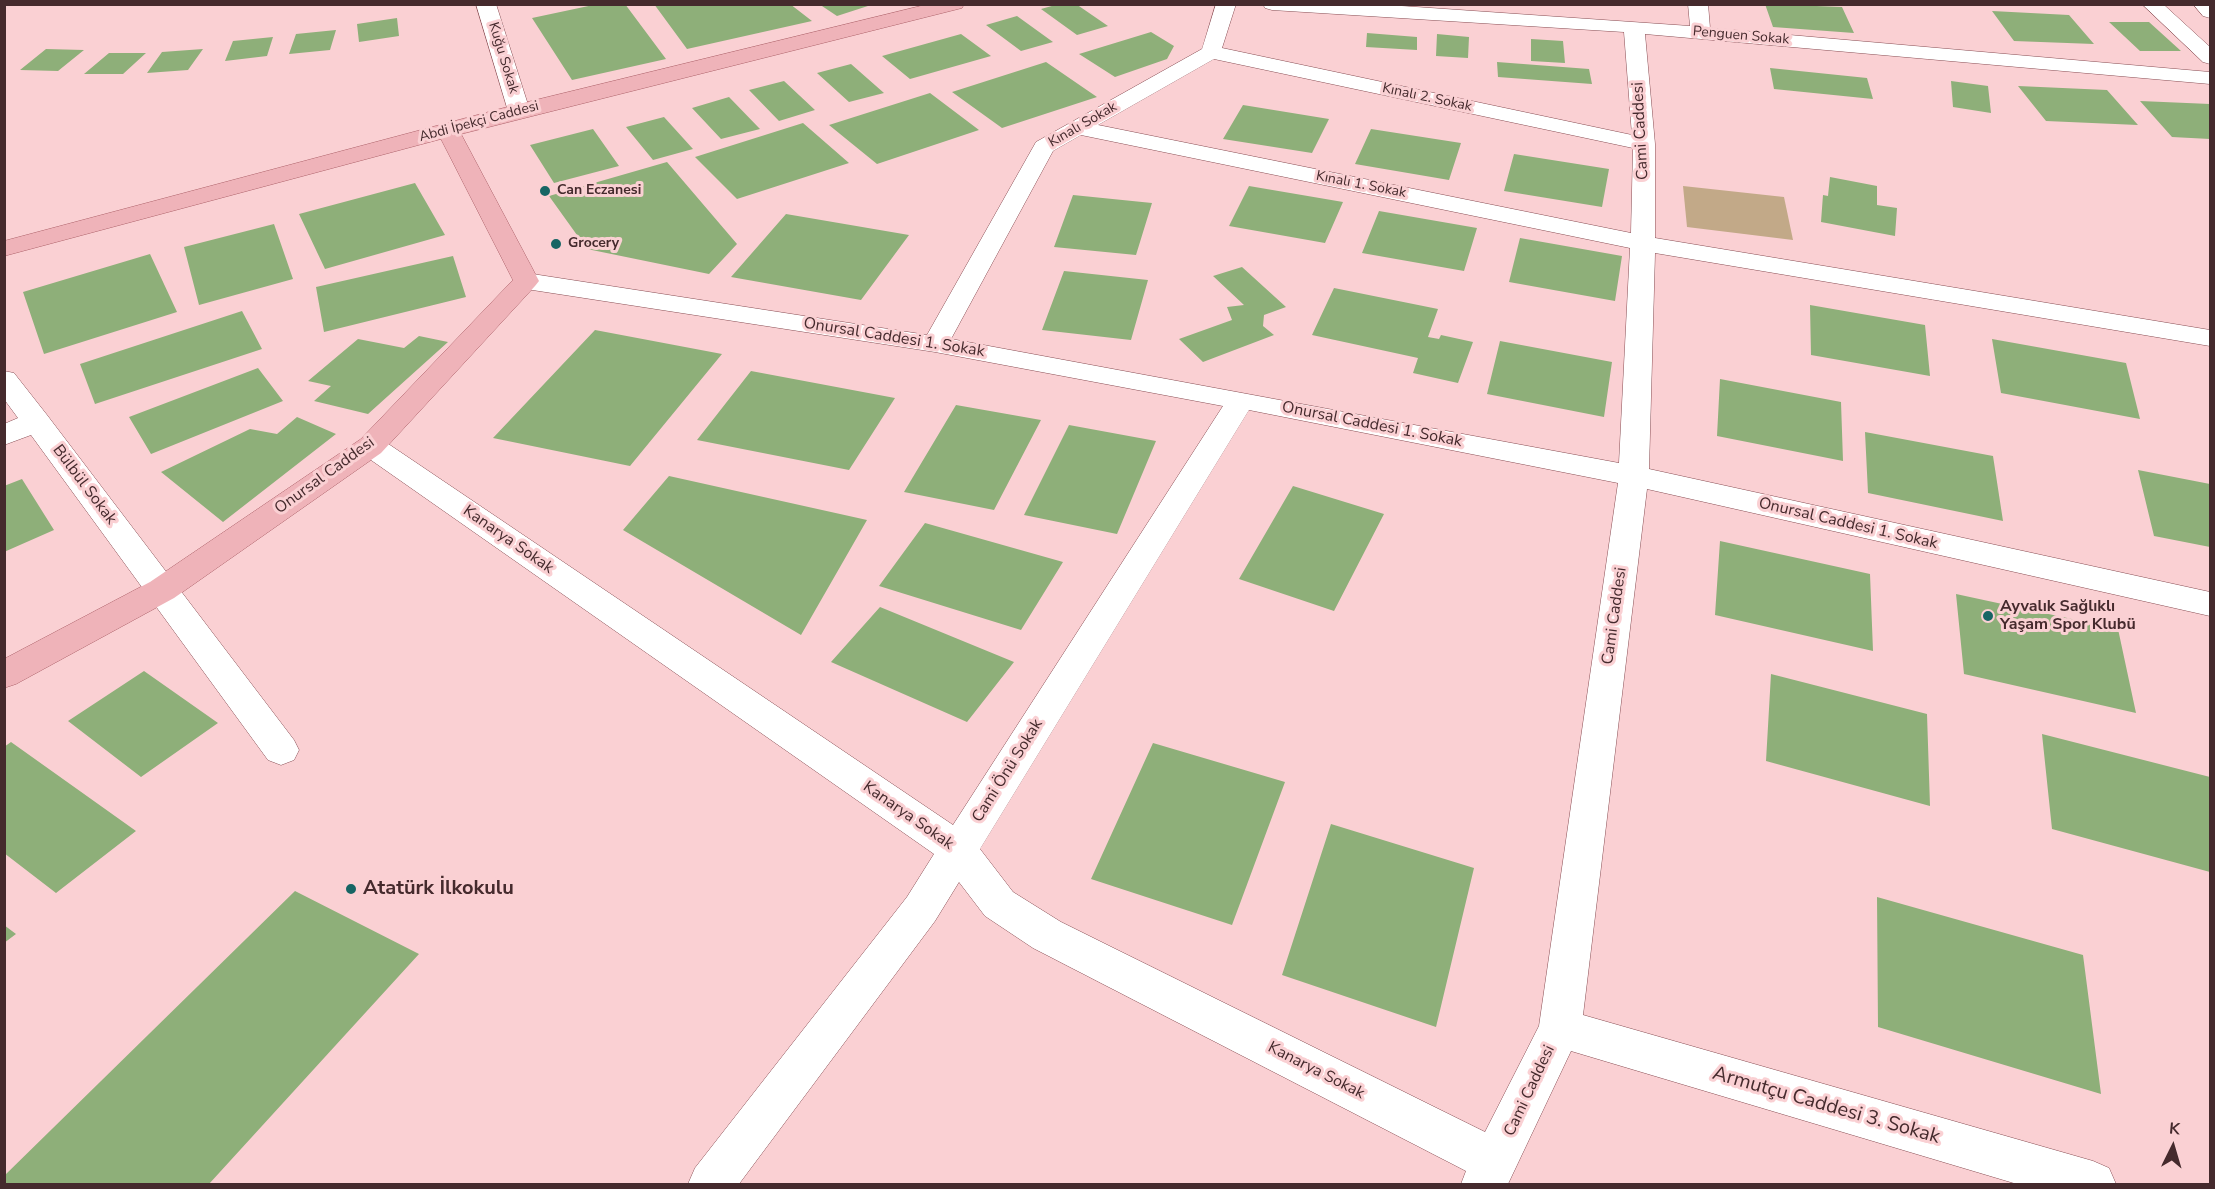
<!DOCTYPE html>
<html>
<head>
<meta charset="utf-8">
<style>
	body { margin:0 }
	#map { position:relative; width:2215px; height:1189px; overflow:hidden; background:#fad0d3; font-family:"Nunito Sans",sans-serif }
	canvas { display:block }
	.frame { position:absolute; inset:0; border:6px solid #452a2d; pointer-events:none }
	.north { position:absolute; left:2143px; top:1117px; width:60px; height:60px; -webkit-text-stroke:4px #fad0d3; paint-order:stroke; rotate:5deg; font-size:16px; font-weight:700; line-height:24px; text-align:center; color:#452a2d }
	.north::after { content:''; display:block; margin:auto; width:21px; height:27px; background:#452a2d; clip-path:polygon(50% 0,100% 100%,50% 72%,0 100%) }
</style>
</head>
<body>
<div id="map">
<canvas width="2215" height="1189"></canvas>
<div class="frame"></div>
<div class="north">K</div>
</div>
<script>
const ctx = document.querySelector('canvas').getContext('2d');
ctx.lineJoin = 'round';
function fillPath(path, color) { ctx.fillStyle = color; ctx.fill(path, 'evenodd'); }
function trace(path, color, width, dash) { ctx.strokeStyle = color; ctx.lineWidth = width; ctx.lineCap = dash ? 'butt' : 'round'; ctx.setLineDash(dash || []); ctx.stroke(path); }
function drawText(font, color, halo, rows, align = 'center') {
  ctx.font = font + ' "Nunito Sans",sans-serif'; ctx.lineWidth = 6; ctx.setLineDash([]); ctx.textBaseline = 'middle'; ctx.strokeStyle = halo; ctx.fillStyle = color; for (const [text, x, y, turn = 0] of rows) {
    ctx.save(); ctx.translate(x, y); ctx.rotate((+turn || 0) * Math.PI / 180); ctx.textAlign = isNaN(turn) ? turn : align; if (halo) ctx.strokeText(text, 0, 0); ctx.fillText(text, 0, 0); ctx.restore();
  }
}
fillPath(new Path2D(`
	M1683 186 1784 197 1793 240 1687 227Z`), '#c2a988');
fillPath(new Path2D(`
	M598 4H625L666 59 572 80 532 18Z
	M654 4H790L812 21 687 49Z
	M819 4H871V5L837 16Z
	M1059 4H1076L1108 26 1077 35 1041 9Z
	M1765 4 1842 7 1854 33 1773 27Z
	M1992 11 2069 15 2094 44 2014 41Z
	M1017 16 1053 42 1021 51 986 25Z
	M397 18 399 36 359 42 357 24Z
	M2109 22H2149L2181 51H2140Z
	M336 30 330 50 289 54 296 34Z
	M1151 32 1174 46 1167 59 1115 77 1079 54Z
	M1367 33 1417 37V50L1366 47Z
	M961 34 991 56 910 79 882 56Z
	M1437 34 1469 37 1468 58 1436 56Z
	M273 37 267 56 225 61 233 41Z
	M1531 39 1563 41 1565 63 1531 61Z
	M46 49 84 50 58 71 20 70Z
	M203 49 188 70 147 73 162 52Z
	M109 53H146L123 74H84Z
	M1046 62 1097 97 1002 128 952 92Z
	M1497 62 1589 69 1592 84 1498 77Z
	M851 64 884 93 849 102 817 73Z
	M1770 68 1867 78 1873 99 1774 89Z
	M784 81 815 110 779 121 749 90Z
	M1951 81 1988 86 1991 113 1953 107Z
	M2018 86 2107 90 2138 125 2046 121Z
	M930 93 979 130 877 164 829 125Z
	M729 97 760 129 721 139 692 108Z
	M2140 101 2210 104V139L2172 137Z
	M1243 105 1329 119 1312 153 1223 139Z
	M664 117 693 149 653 160 626 127Z
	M803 123 849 163 737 199 695 157Z
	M593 129 619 166 554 183 530 145Z
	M1371 129 1461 143 1449 180 1355 164Z
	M1514 154 1609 169 1602 207 1504 191Z
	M667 162 737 244 709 274 587 249 549 196Z
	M1830 177 1877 186V205L1897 208 1895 236 1821 222 1823 195 1828 196Z
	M415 183 445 235 325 269 299 214Z
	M1249 186 1343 202 1325 243 1229 226Z
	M1073 195 1152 203 1136 255 1054 247Z
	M1379 211 1477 228 1464 271 1362 253Z
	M786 214 909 235 861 300 731 277Z
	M274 224 293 279 199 305 184 247Z
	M1520 238 1622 256 1615 301 1509 282Z
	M150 254 177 312 44 354 23 292Z
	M453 256 466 297 324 332 316 287Z
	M1242 267 1286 307 1264 315 1263 326 1274 335 1203 362 1179 339 1232 320 1227 307 1244 305 1213 276Z
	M1064 271 1148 280 1131 340 1042 330Z
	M1334 288 1438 309 1428 337 1439 339 1441 335 1473 342 1458 383 1413 373 1418 358 1312 335Z
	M1810 305 1925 325 1930 376 1811 355Z
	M242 311 262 349 95 404 80 364Z
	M595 330 722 354 630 466 493 438Z
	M419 336 448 342 368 414 314 401 331 386 308 381 358 339 404 348Z
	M1992 339 2126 363 2140 419 2001 393Z
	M1500 341 1612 362 1604 417 1487 394Z
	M258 368 283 401 151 454 129 417Z
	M751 371 895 398 849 470 697 440Z
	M1720 379 1841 402 1843 461 1717 436Z
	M956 405 1041 420 994 510 904 492Z
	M297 417 336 434 223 522 161 472 250 429 277 434Z
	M1069 425 1156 441 1117 534 1024 515Z
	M1865 432 1993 456 2003 521 1868 493Z
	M2138 470 2210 484V547L2154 536Z
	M669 476 867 520 801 635 623 530Z
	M22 479 54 530 4 552V486Z
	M1293 486 1384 514 1334 611 1239 579Z
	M925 523 1063 562 1021 630 879 586Z
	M1720 541 1870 574 1873 651 1715 615Z
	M1956 594 2118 629 2136 713 1964 674Z
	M880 607 1014 662 967 722 831 662Z
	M144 671 218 723 141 777 68 721Z
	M1771 674 1927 714 1930 806 1766 761Z
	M2042 734 2210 777V872L2052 829Z
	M11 742 136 831 56 893 4 853V747Z
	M1153 743 1285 782 1232 925 1091 879Z
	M1331 824 1474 868 1436 1027 1282 975Z
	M295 891 419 954 209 1184H4V1176Z
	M1877 897 2083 955 2101 1094 1878 1027Z
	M4 925 16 934 4 943Z`), '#8eaf79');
const minor = new Path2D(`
	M476 4H496L530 111 527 116 519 118 511 116 508 111Z
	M1216 4H1236L1222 48 1632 135 1624 32 1272 10 1265 8 1263 4H1373L1690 26 1688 4H1708L1710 28 2210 72V84L1645 34 1655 144V238L2210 330V346L1655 253 1649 469 2210 592V616L1647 489 1583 1015 2093 1161 2109 1168 2116 1184H2017L1571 1051 1508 1184H1461L1466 1171 1033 948 985 916 959 882 935 921 739 1184H688L695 1168 907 897 934 854 361 453 356 446 361 439 371 436 381 439 953 825 1223 406 935 352 526 289 517 286 513 281 517 276 526 273 927 335 1036 142 1202 49ZM1214 59 1633 148 1631 233 1098 125ZM1081 135 1630 248 1619 463 951 339 1053 151ZM1249 410 1618 483 1539 1026 1485 1132 1061 922 1013 892 980 849Z
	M2142 4H2163L2210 47V64L2203 62Z
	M2193 4H2210V18L2203 16Z
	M4 371 14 373 47 415 294 740 299 750 294 760 281 765 268 760 31 435 4 445V424L18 418 4 399Z`);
const major = new Path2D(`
	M929 4H964L962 8 461 134 539 281 535 286 381 453 174 598 16 684 4 688V659L150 582 361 439 513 280 441 139 4 256V241L511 106Z`);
trace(minor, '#884e54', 1);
trace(major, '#ad626a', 1);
fillPath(minor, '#fff');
fillPath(major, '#efb3b9');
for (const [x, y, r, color] of [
	[545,191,6,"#166564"],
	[556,244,6,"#166564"],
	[1988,616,6,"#166564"],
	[351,889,6,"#166564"]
]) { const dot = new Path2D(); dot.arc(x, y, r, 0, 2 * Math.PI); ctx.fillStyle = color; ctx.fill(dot); trace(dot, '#fad0d3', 2); }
drawText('14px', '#452a2d', '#fad0d3', [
	["Penguen Sokak",1741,36,5],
	["Kuğu Sokak",503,58,73],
	["Kınalı 2. Sokak",1427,98,12],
	["Abdi İpekçi Caddesi",479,122,-15],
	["Kınalı Sokak",1083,125,-30],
	["Kınalı 1. Sokak",1361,185,11]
]);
drawText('bold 14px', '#452a2d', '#fad0d3', [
	["Can Eczanesi",557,191],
	["Grocery",568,244]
], 'left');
drawText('16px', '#452a2d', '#fad0d3', [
	["Cami Caddesi",1641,131,-93],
	["Onursal Caddesi 1. Sokak",894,338,9],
	["Onursal Caddesi 1. Sokak",1372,425,11],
	["Onursal Caddesi",325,476,-36],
	["Bülbül Sokak",84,485,53],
	["Onursal Caddesi 1. Sokak",1848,524,13],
	["Kanarya Sokak",508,540,35],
	["Cami Caddesi",1615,616,-82],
	["Cami Önü Sokak",1008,771,-58],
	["Kanarya Sokak",908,816,35],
	["Kanarya Sokak",1316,1071,27],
	["Cami Caddesi",1530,1091,-65]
]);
drawText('bold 16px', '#452a2d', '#fad0d3', [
	["Ayvalık Sağlıklı",2000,607],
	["Yaşam Spor Klubü",2000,625]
], 'left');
drawText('bold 20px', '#452a2d', '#fad0d3', [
	["Atatürk İlkokulu",363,889]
], 'left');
drawText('20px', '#452a2d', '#fad0d3', [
	["Armutçu Caddesi 3. Sokak",1826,1106,16]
]);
</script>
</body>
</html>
